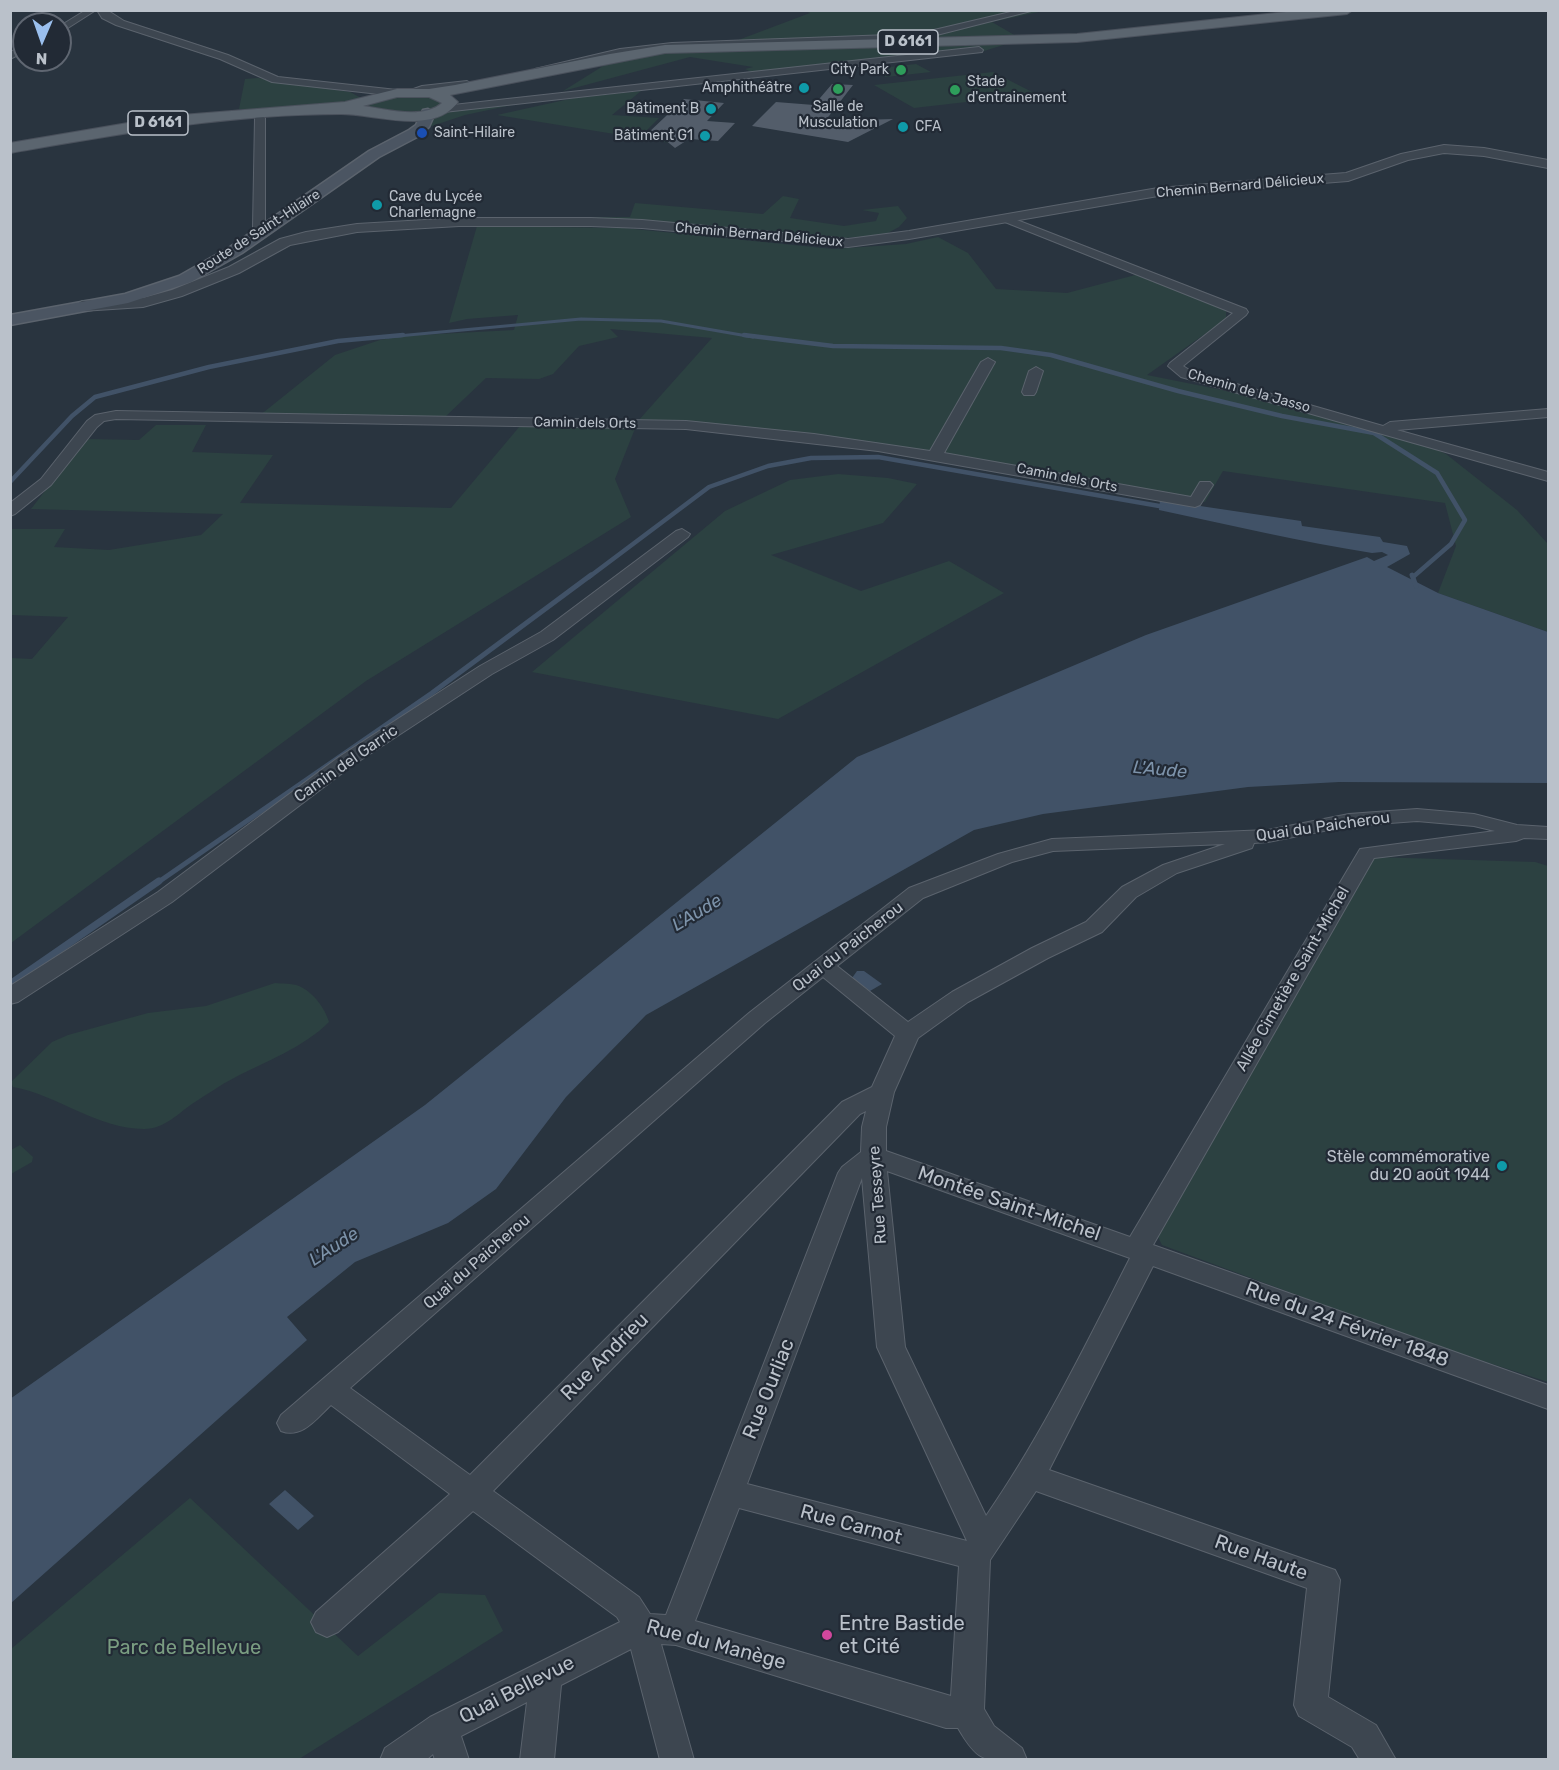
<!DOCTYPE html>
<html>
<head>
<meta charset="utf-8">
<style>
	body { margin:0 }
	#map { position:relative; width:1559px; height:1770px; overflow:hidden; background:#29343f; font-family:Rubik,sans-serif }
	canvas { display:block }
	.frame { position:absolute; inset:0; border:12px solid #bac1ca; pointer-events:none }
	.north { position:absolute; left:12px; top:12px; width:60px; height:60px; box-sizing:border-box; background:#222a35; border:2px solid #5f6671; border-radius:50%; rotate:182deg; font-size:16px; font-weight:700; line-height:24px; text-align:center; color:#bac1ca }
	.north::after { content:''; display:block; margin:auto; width:21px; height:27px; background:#9abfee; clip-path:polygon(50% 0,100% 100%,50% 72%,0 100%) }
</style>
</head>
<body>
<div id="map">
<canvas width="1559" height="1770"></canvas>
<div class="frame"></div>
<div class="north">N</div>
</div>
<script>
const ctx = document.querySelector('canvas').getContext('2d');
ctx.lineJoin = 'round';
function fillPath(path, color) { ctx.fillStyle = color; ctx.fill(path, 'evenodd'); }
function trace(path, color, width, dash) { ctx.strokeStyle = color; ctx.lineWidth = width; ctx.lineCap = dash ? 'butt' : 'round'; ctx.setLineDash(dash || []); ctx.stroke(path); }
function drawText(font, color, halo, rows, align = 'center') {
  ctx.font = font + ' Rubik,sans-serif'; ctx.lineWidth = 4.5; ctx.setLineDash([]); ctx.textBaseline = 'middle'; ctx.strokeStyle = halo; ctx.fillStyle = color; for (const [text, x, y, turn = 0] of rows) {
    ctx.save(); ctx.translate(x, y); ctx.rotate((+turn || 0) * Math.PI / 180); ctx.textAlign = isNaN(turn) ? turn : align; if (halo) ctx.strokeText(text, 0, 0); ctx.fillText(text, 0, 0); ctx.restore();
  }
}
fillPath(new Path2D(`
	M806 11H1043L992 22 1016 36 733 42 810 13Z
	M1013 42 981 52 761 76 745 69 753 67 690 57 563 91 611 61 660 52Z
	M916 64 931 72 886 77 871 69Z
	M993 72 1036 94 914 108 874 85Z
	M258 78 350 92 361 98 358 101 277 109H239L245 79Z
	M641 91 612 115 659 118 642 135 677 138 670 143 497 115 574 98Z
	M418 94 444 101 439 107 409 113 368 106 374 100Z
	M526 102 465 115 432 126 428 125 429 119 448 110Z
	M783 196 799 199 790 218 844 226 876 221 879 213 862 210 898 206 907 218 899 227 884 235 829 239 642 224 501 222 503 217H630L635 203 763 214Z
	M477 226 624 228 833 249 906 244 938 237 968 253 996 289 1067 293 1139 274 1226 311V319L1147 375 1302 406 1396 431 1446 454 1517 510 1548 544V632L1438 593 1456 546 1445 503 1223 471 1205 502 942 453 638 421 615 479 631 517 366 681 11 943V658L32 659 68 617 11 615V529H65L54 547 109 550 201 535 223 514 31 509 85 439 139 440 156 425H206L192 452 273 455 240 503 451 508 525 420 638 421 712 338 610 329 618 337 579 346 553 374 539 379 486 378 444 418 259 416 335 355 380 340 401 336 514 330 518 315 467 319 449 323Z
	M838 474 888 478 917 484 883 523 771 555 861 591 949 561 1004 593 778 719 532 672 725 511 790 480Z
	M1374 857 1535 862 1548 866V1382L1421 1341 1162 1245 1156 1233Z
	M275 983C282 984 292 983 299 986 313 992 325 1008 329 1022 303 1048 266 1061 234 1078 220 1085 208 1094 195 1102 178 1113 165 1129 144 1129 97 1129 58 1095 13 1087L11 1082 52 1042 68 1035 148 1013 206 1006Z
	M20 1145 33 1157 32 1162 11 1174V1150Z
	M190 1498 358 1656 439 1593 485 1595 503 1631 299 1759H11V1649Z`), '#2c4141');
fillPath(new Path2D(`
	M1160 500 1301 521 1302 526 1380 537 1383 542 1407 546 1410 554 1387 567 1438 593 1548 632V783L1339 782 1248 787 1043 814 974 830 646 1015 566 1097 496 1189 448 1223 355 1262 287 1317 307 1340 11 1603 10 1399 425 1105 857 757 1146 635 1367 557 1374 561 1388 555 1382 552 1372 553C1301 542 1230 525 1159 510Z
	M857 971H864L882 984 870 991 852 978Z
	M285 1490 314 1516 298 1530 269 1504Z`), '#415267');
trace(new Path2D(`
	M387 337 581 319 661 321 753 337`), '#415267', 3);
trace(new Path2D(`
	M744 335 833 346 1001 348 1051 355 1178 391 1282 416 1374 433 1437 473 1465 520 1451 544 1413 577
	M10 482 72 416 95 397 209 367 338 341 403 335
	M589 577 709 487 768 466 811 458 878 457 1165 507`), '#415267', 4.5);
trace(new Path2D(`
	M1412 575 1416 586
	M157 883 432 693 591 575`), '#415267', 5);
trace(new Path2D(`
	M10 984 159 881`), '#415267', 7);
fillPath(new Path2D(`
	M832 84 853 85 822 125 859 120 893 119 848 142 752 126 776 102 814 105Z
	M684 99 724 103 707 121 735 123 718 141 689 139 675 148 659 135 647 134Z`), '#535d6a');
const minor = new Path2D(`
	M86 10H96L60 33V26Z
	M1019 10H1035L917 40 672 49 620 55 539 72 535 69 620 49 672 43 917 34Z
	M24 46V52L10 59V52Z
	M979 47 983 50 982 52 444 112 439 109 444 106Z
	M467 81 472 84 470 86 410 95 405 92 422 86Z
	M260 115 265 118V226L270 230 264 233 253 227 255 118Z
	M1004 215 1246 309 1248 312 1246 315 1183 366 1191 371 1383 426 1390 422 1548 409V417L1397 430 1548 472V481L1181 377 1168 366 1170 363 1233 313 1000 220 998 218Z
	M988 358 995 362 944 453 1191 497 1200 482H1210L1213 485 1200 505 1195 507 878 451 686 429 116 419 104 421 97 427 51 485 15 514 10 516V503L41 479 87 421 95 415 116 411 686 421 814 434 930 451 981 362Z
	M1036 367 1043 371 1036 392 1034 395H1024L1022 392 1029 371Z
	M682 529 690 534 688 537 553 640 492 674 353 765 172 902 18 1002 10 1004V986L158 892 339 757 480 666 541 632 676 531Z
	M1417 809 1474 814 1517 825 1548 827V839L1524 838 1516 841 1374 858 1153 1245 1548 1385V1409L1153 1266 1049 1470 1335 1570 1340 1580 1328 1697 1376 1725 1396 1760H1360L1352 1747 1299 1716 1294 1705 1307 1588 1036 1491 990 1560 984 1709 994 1726 1022 1748 1027 1760C986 1760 980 1766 958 1728H946L676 1645 661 1644 694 1760H660L631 1649 561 1685 554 1760H520L527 1702 461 1736 469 1760H435L433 1754 426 1760H380L385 1748 430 1717 620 1622 617 1617 473 1511 338 1632 327 1637 316 1632 311 1622 316 1612 450 1494 331 1405C316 1419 302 1439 281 1431L277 1423 281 1415 749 1013 909 888 998 854 1052 839 1268 830 1349 814ZM1417 821 1474 826 1495 831 1360 849 1130 1237 886 1151V1127L894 1092 918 1038 968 1002 1048 958 1102 932 1136 897 1177 873 1252 848 1254 843 1268 842 1349 826ZM1225 844 1163 865 1122 887 1086 922 1032 948 952 992 908 1022 837 966 923 898 1012 862 1053 851ZM823 977 895 1036 872 1087 842 1102 470 1475 350 1388 765 1023ZM866 1111 862 1127 861 1152 842 1167 838 1173 666 1615 650 1614 639 1597 493 1491 860 1114ZM887 1171 1130 1258C1085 1346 1042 1435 986 1516L905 1347ZM862 1178 877 1347 967 1541 747 1484ZM739 1508 959 1566 951 1696 695 1621Z`);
const tertiary = new Path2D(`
	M97 10H107L124 21 228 55 278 77 397 90 403 93 397 96 272 82 220 59 116 25 102 18Z
	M1444 145 1484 148 1548 160V168L1484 156 1444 153 1408 160 1348 181 1158 196 909 239 848 247 642 228 591 226H459L357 232 290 245 239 273 182 296 143 307 82 311 74 306 82 301 143 298 172 290 229 267 280 239 306 232 357 224 459 218H591L642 220 848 239 909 231 1158 188 1346 173 1401 154Z`);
const secondary = new Path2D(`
	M428 109 435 113 429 127 419 136 379 157 242 253 191 282 128 303 10 325V315L125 294 179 276 230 247 369 151 409 130 416 125 423 110Z`);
const primary = new Path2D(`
	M1305 10H1353L1347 14 1077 42 665 53 450 95 458 102C433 136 376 114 341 114 230 114 120 134 10 153V143L169 116 345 102 397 89H429L455 85 610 54 665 45 1077 34ZM397 97H429L442 103C422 120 386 109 363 106Z`);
trace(minor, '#5b636d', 2);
trace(tertiary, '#5b636d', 2);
trace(secondary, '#5b636d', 3);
trace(primary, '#4a515c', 2);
fillPath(minor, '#3d4650');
fillPath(tertiary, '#3d4650');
fillPath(secondary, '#4b5562');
fillPath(primary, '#5b656f');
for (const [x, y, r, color] of [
	[901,70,6,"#2e9e5b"],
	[804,88,6,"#0f9aa8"],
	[838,89,6,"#2e9e5b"],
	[955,90,6,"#2e9e5b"],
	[711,109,6,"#0f9aa8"],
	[903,127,6,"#0f9aa8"],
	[422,133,6,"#1a4fb4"],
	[705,136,6,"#0f9aa8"],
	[377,205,6,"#0f9aa8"],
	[1502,1166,6,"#0f9aa8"],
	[827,1635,6,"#d1479c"]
]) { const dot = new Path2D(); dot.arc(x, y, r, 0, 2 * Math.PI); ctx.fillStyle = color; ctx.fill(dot); trace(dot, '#222a35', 2); }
drawText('14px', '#bac1ca', '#222a35', [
	["City Park",889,70],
	["Stade",967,82,"left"],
	["d'entrainement",967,98,"left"],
	["Amphithéâtre",792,88],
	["Salle de",838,107,"center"],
	["Musculation",838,123,"center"],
	["Bâtiment B",699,109],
	["CFA",915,127,"left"],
	["Saint-Hilaire",434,133,"left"],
	["Bâtiment G1",693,136],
	["Cave du Lycée",389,197,"left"],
	["Charlemagne",389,213,"left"]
], 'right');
drawText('14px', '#bac1ca', '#222a35', [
	["Chemin Bernard Délicieux",1240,186,-5],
	["Route de Saint-Hilaire",259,232,-33],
	["Chemin Bernard Délicieux",759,235,5],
	["Chemin de la Jasso",1249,391,16],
	["Camin dels Orts",585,423,1],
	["Camin dels Orts",1067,478,11]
]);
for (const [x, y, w] of [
	[908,42,60],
	[158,123,60]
]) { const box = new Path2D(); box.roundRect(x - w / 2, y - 12, w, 24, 4.5); ctx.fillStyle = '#222a35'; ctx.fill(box); trace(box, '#bac1ca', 1.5); }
drawText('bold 15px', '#bac1ca', null, [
	["D 6161",908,42],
	["D 6161",158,123]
]);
drawText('16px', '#bac1ca', '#222a35', [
	["Camin del Garric",346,764,-35],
	["Quai du Paicherou",1323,827,-8],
	["Quai du Paicherou",848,947,-38],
	["Allée Cimetière Saint-Michel",1293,979,-60],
	["Rue Tesseyre",878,1195,-94],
	["Quai du Paicherou",477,1262,-41]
]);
drawText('16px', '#bac1ca', '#222a35', [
	["Stèle commémorative",1490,1157],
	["du 20 août 1944",1490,1175]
], 'right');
drawText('italic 18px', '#7d93aa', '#222a35', [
	["L'Aude",1160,770,5],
	["L'Aude",697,913,-31],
	["L'Aude",334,1247,-33]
]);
drawText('20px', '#bac1ca', '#222a35', [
	["Montée Saint-Michel",1009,1204,19],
	["Rue du 24 Février 1848",1347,1325,20],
	["Rue Andrieu",605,1357,-45],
	["Rue Ourliac",769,1389,-68],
	["Rue Carnot",851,1525,15],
	["Rue Haute",1261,1558,20],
	["Rue du Manège",716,1645,15],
	["Quai Bellevue",517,1690,-27]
]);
drawText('20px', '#bac1ca', '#222a35', [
	["Entre Bastide",839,1624],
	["et Cité",839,1647]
], 'left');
drawText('20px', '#7a9d81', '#222a35', [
	["Parc de Bellevue",184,1648]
]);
</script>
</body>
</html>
